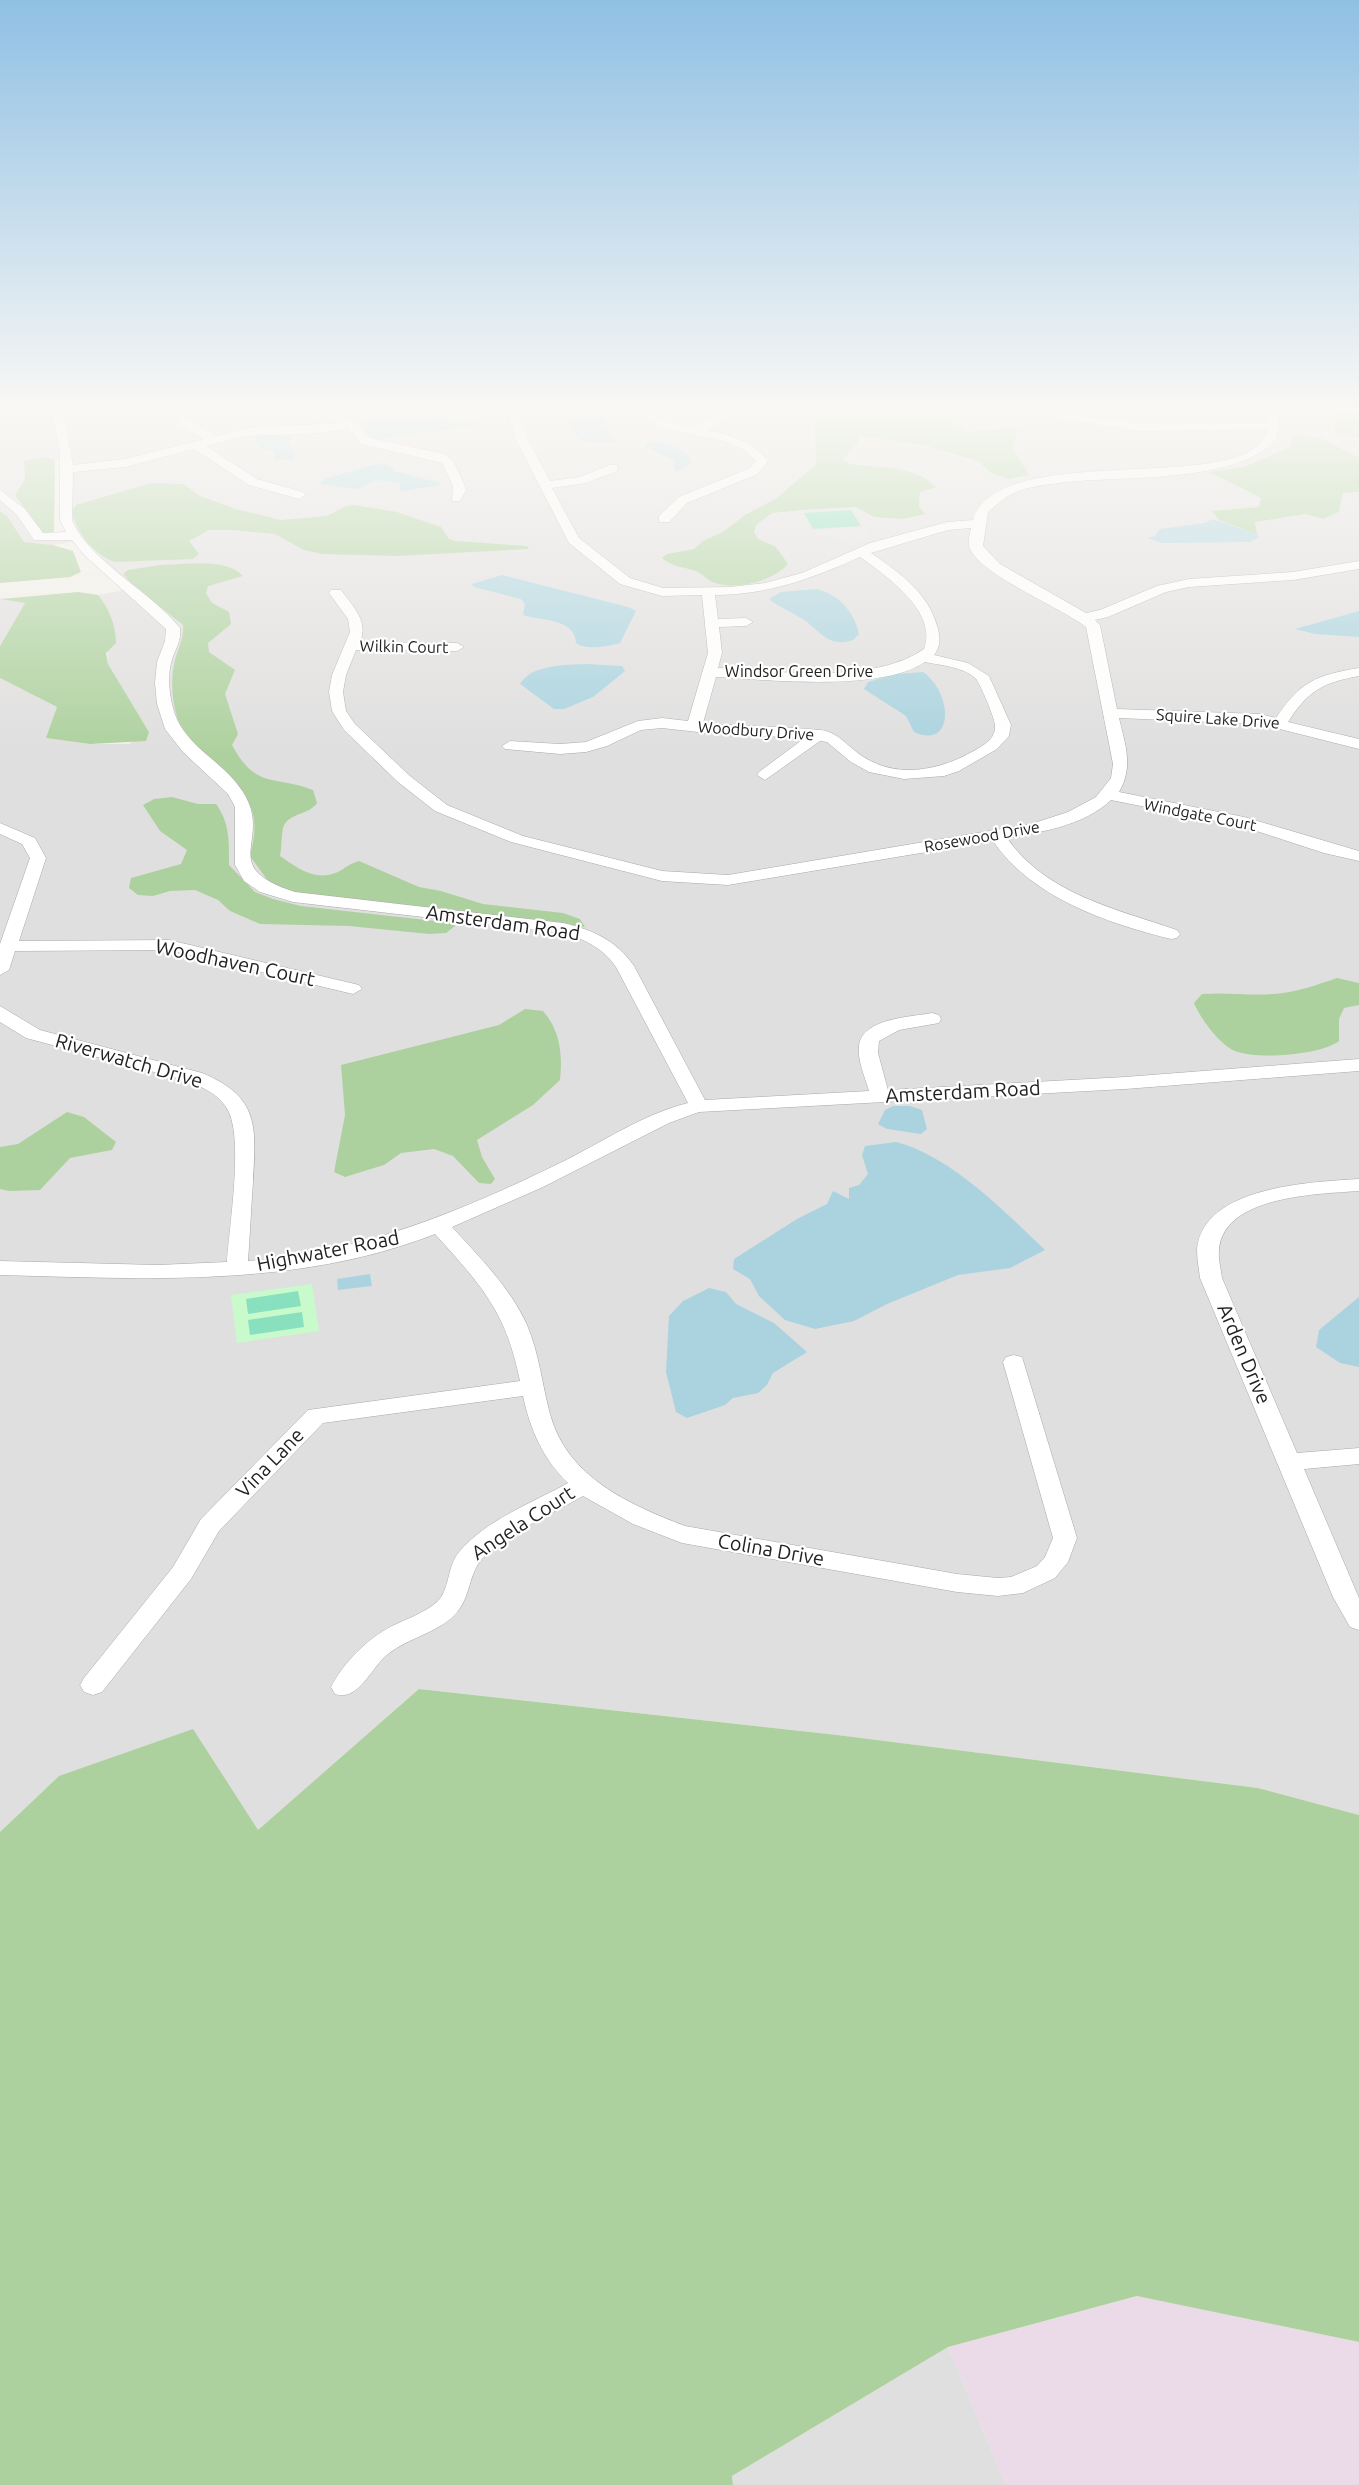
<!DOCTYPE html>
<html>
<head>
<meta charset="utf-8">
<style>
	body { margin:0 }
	canvas { display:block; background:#f2efe9 }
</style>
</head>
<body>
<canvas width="1359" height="2485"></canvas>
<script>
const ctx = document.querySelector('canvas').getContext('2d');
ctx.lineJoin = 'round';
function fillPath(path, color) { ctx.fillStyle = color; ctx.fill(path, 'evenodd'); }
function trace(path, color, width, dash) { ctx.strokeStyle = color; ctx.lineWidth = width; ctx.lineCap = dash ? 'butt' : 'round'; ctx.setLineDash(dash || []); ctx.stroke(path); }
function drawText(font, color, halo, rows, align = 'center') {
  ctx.font = font + ' Ubuntu,sans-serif'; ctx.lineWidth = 4.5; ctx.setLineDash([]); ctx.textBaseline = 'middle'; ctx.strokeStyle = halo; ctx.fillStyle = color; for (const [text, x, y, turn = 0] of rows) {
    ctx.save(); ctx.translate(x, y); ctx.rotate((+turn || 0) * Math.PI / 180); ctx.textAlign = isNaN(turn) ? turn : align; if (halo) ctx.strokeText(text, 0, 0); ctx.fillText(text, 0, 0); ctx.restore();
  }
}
fillPath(new Path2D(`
	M21 408H111L124 410 133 408H1287L1297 413 1338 415 1334 433 1359 438V458L1293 434 1290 447 1244 467 1210 472 1261 498 1259 507 1212 511 1257 533 1255 522 1306 514 1323 519 1339 512 1343 493 1359 492V1815L1258 1788 837 1735 420 1689 257 1831 59 1776 0 1832V678L57 707 47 738 90 744H129L149 732 108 664 104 603 98 595 130 589 79 541 53 545 24 542 8 517 0 511V420L19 412ZM46 457 55 460H67L69 530 49 535 15 494 25 477Z
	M0 598 25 603 0 646Z
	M948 2347 1006 2485H733L732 2476Z`), '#e0dfdf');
fillPath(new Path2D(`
	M1138 2296 1359 2342V2485H1006L948 2347Z`), '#ebdbe8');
fillPath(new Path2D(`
	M792 408H923L970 432 1014 427 1018 431 1013 448 1029 475 1009 479 991 473 978 461 923 445 859 436 858 443 842 460 851 464C879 468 914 465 936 487L920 492 919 506 925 514 902 519 874 517 856 507 803 510 772 513 756 525 754 532 758 539 776 547 788 564C773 581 738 590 715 583 708 581 703 574 696 571 684 567 672 567 662 558L667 554 694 549 703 541 723 532 745 515 777 498 816 464 815 422Z
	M1286 408 1359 410V438L1334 433 1337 414 1297 413Z
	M1292 434 1321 438 1359 458V492L1343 493 1339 512 1323 519 1306 514 1255 522 1257 534 1219 520 1212 511 1259 507 1261 498 1209 472 1244 467 1290 447Z
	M46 457 55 460 54 533 43 534 15 495 25 478 24 461Z
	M151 483 184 484 200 496 236 509 281 520 327 516 346 506 355 505 397 512 441 527 449 539 456 541 527 546 529 549 397 556 323 554 304 550 275 534 233 530H209L189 541 199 554 193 559 115 562C94 555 76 532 72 511L76 505Z
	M0 511 8 517 24 542 53 545 73 551 81 572 70 577 0 583Z
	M160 565C185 565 225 557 243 576L208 586 206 593 212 603 229 612 231 624 208 643 209 652 235 670 225 694 238 734 232 745C256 790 275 775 313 790L317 803C310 814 291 813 284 825 281 832 282 847 280 856 298 868 315 882 338 872 345 868 351 863 359 861L419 887 441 891 483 904 563 913 580 919 585 927 294 893 268 881 250 856C267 799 235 786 200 749 192 741 182 730 178 720 172 702 170 679 175 660 178 648 184 639 183 625L132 584 123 574 128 570Z
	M78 592 98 595C109 608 116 626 116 643L106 653 108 664 149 732 146 741 90 744 46 738 57 707 0 678V646L25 603 1 599Z
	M172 797 198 804H216C230 823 229 842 229 865L255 892 273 899 301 906 453 923 455 926 446 933 429 934 349 926 260 924 230 911 218 900 195 890 170 891 153 896 138 895 129 888 131 878 181 864 187 850 160 831 143 805 154 799Z
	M1337 978 1359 983V1005L1344 1008 1339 1019V1041C1321 1055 1258 1060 1235 1051 1220 1045 1200 1018 1194 1003L1202 994C1226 992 1250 996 1273 994 1295 993 1316 985 1337 978Z
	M525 1009 543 1011C560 1030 563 1055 560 1080L533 1105 477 1140 482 1157 495 1179 491 1184 479 1183 453 1156 434 1149 401 1153 384 1165 345 1177 334 1172 345 1115 341 1065 499 1025Z
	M67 1112 84 1117 116 1142 112 1150 70 1158 40 1190 9 1191 0 1189V1147L18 1144Z
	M419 1689 837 1735 1258 1788 1359 1815V2342L1137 2296 948 2347 732 2476 733 2485H0V1832L59 1776 193 1729 258 1830Z`), '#add19e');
fillPath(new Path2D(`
	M312 1284 319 1331 237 1343 231 1295Z`), '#c8facc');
fillPath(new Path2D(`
	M851 510 861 526 813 529 804 513Z
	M298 1291 301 1306 248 1314 246 1299Z
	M302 1312 304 1327 250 1335 248 1320Z`), '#88e0be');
fillPath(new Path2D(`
	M865 529 871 537 854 545 838 537 816 534 815 531Z`), '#e2e2e2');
fillPath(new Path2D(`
	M598 408 607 420 606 426 613 439 620 443 581 442 574 433 566 412 573 409Z
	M370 418 472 421 484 425 381 438 371 437 365 430V423Z
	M286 434 293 437 288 443 295 451 294 459 273 461 274 453 260 447 254 437V435Z
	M649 442C665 441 683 446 691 460L689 465 675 472 673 460 646 447 645 445Z
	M380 463 392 467 394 471 441 483 440 485 400 491V483L376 480 358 489 320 484 324 479Z
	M1213 519 1257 534 1259 537 1250 542 1162 543 1147 538 1155 536 1160 529 1205 523Z
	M502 575 628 607 636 611 620 643C607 646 587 651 576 643 575 618 541 621 523 615L525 604 521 599 474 587 472 584Z
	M816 589C837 593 855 612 859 634L853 640C829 648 821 632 804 620 793 613 782 608 771 601L770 598 781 592Z
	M1359 611V637L1315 634 1295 629Z
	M587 664 622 666 625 671 593 697 564 709H554L520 684C532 664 566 665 587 664Z
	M923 672C953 693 955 750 914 732L906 716 864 689 868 682 896 674Z
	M893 1106H910L922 1110 927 1129 921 1134 887 1129 878 1124 885 1110Z
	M896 1142C951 1156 1005 1212 1045 1250L1010 1268 958 1275 887 1304 854 1321 815 1329 785 1320 759 1296 750 1279 733 1269 734 1259 797 1219 827 1204 833 1191 849 1199V1188L859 1185 868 1174 862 1155 865 1146Z
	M370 1274 372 1286 338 1290 337 1279Z
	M709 1288 726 1292 736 1304 774 1323 807 1352 773 1373 767 1385 758 1393 733 1398 725 1405 687 1418 676 1412 666 1372 669 1316 683 1301Z
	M1359 1297V1367L1340 1363 1316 1347 1319 1330Z`), '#aad3df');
const minor = new Path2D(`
	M51 408H62L73 465 125 459 204 439 181 426 175 418 181 415 216 436 245 428 338 423 309 408H324L355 422 369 438 445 454 453 461 465 486 466 490 460 501H452L453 486 442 463 361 444 348 428 321 433 245 436 206 446 257 479 303 492 305 495 299 499 249 485 194 449 125 467 73 472 72 520C88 560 153 593 180 628 182 641 174 651 171 663 168 676 169 691 172 704 181 747 222 758 243 792 274 841 215 866 295 892L563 923C593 930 616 940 634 966L705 1100 869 1091C865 1077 857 1060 859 1045 863 1018 911 1017 932 1013L939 1015 941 1019 939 1023 899 1030 879 1041 878 1053 888 1090 1125 1077 1359 1059V1071L1125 1089 699 1112 669 1123 543 1187 452 1227C480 1258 510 1287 527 1325 539 1353 542 1384 550 1414 567 1477 628 1504 685 1526L957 1574 998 1578 1011 1577 1037 1566 1045 1557 1053 1538 1003 1362 1006 1357 1014 1355 1022 1357 1077 1538 1068 1562 1055 1578 1023 1593 998 1596 957 1592 682 1543 633 1524 583 1496C551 1514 514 1530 486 1555 468 1571 472 1593 458 1611 442 1632 409 1637 388 1654 371 1667 359 1702 335 1694L331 1687C344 1662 367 1639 392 1626 407 1619 424 1613 437 1602 450 1590 447 1566 459 1552 486 1520 532 1503 568 1483 543 1459 530 1429 523 1396L323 1423 219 1531 191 1579 102 1692 93 1695 84 1692 80 1685 84 1678 173 1567 201 1519 308 1410 520 1381C506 1311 481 1285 435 1234 297 1288 145 1279 0 1275V1261L158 1265 227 1262C229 1227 245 1133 226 1107 218 1094 202 1087 188 1081L26 1038 0 1022V1006L40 1030 202 1073C260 1097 256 1127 253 1182 251 1208 250 1234 248 1261 360 1253 460 1212 560 1163 601 1143 643 1114 688 1103L616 967C603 948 585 939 563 933L293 902 260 892 244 881 235 865V807L228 794 183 752 165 729 157 704 155 683 157 662 165 641 166 629 84 555 72 540H34L17 515 0 500V490L25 509 43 533 66 532 60 520V452Z
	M506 408H517L528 440 550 481 580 477 609 465H617V471L586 483 552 488 579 538 630 578 663 588 730 587 765 583 802 573 870 543 947 522 973 520C999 436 1255 500 1267 429L1140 431 1005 411 1000 408H1026L1140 423 1268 422 1270 408H1280L1276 439C1237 485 1117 475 1059 483 1044 485 1024 487 1010 495 1002 499 995 507 988 512L983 546 1000 564 1086 613 1100 610 1157 586 1189 579 1293 572 1359 561V569L1293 580 1189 587 1166 592 1108 617 1095 620 1100 625 1117 709 1260 714 1276 718C1300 682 1316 675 1359 668V676C1322 683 1309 690 1288 722L1359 739V749L1260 724 1119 718C1125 744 1134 767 1119 792L1244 817 1359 851V861L1324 853 1241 826 1111 800C1085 825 1042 832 1007 838 1046 894 1116 909 1177 930L1180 934 1177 938 1171 939C1106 923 1031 897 993 841L728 885 662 881 511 842 435 811 398 782 344 730 332 711 329 692 332 675 350 632 348 619 329 593 331 590H341C353 607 369 621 360 642L457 643 464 647 457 651 356 650 346 675 343 692 346 711 355 724 410 776 447 805 523 836 662 871 728 875 1031 824 1068 812 1096 797 1111 778 1113 764 1086 627C1061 607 977 574 969 546 968 541 970 533 971 528L948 530 871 553C900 573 929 593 938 629 940 639 941 646 934 655L968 663 989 676 1011 725 1009 736 997 749 959 771 944 776 904 779 869 772 851 762 827 742 820 741 765 780 757 775 759 772 806 737 734 736 662 728 641 730 607 746 586 752 560 754 505 749 502 746 510 741 560 744 586 742 638 721 662 718 688 721 708 653 702 595 662 596 620 584 569 543 516 440ZM860 557C885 575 939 612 924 649 872 685 779 671 718 668L722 653 719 627 746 626 753 622 746 618 718 619 715 595C768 595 813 578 860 557ZM925 662C939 665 965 667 976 679 980 683 995 719 995 725 996 733 991 740 985 744 949 768 901 782 862 756 848 747 837 731 820 730 782 726 742 727 703 723L716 677C768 680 882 692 925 662Z
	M639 408H650L659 419 695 427 717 413H725V417L707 430C730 435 753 441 768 461L758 474 687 503 669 522H659V516L679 497 750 468 756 461C729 425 658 445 639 408Z
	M0 823 35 838 46 858 19 941 169 940 359 985 362 989 353 994 169 950 15 951 9 970 0 975V944L30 858 22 844 0 834Z
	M1359 1179V1191C1320 1194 1223 1195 1219 1250 1218 1259 1221 1269 1222 1278L1297 1453 1359 1448V1464L1304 1469 1359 1598V1630L1350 1627 1333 1597 1200 1278C1199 1269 1197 1259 1197 1250 1202 1186 1312 1182 1359 1179Z`);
trace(minor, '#a9a9a9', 1);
fillPath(minor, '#fff');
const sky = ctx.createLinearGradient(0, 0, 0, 755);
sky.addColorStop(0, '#8fc0e4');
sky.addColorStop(0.54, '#f9f8f5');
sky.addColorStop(1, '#f9f8f500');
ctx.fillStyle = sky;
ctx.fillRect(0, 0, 1359, 755);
drawText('16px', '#222', '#fff', [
	["Wilkin Court",404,647,1],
	["Windsor Green Drive",799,672],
	["Squire Lake Drive",1218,719,4],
	["Woodbury Drive",756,731,4],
	["Windgate Court",1200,815,11],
	["Rosewood Drive",982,837,-10]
]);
drawText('20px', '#222', '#fff', [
	["Amsterdam Road",503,923,8],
	["Woodhaven Court",235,963,12],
	["Riverwatch Drive",129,1061,16],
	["Amsterdam Road",963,1092,-3],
	["Highwater Road",328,1251,-11],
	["Arden Drive",1244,1354,67],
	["Vina Lane",270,1463,-46],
	["Angela Court",523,1523,-33],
	["Colina Drive",771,1550,10]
]);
</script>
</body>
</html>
